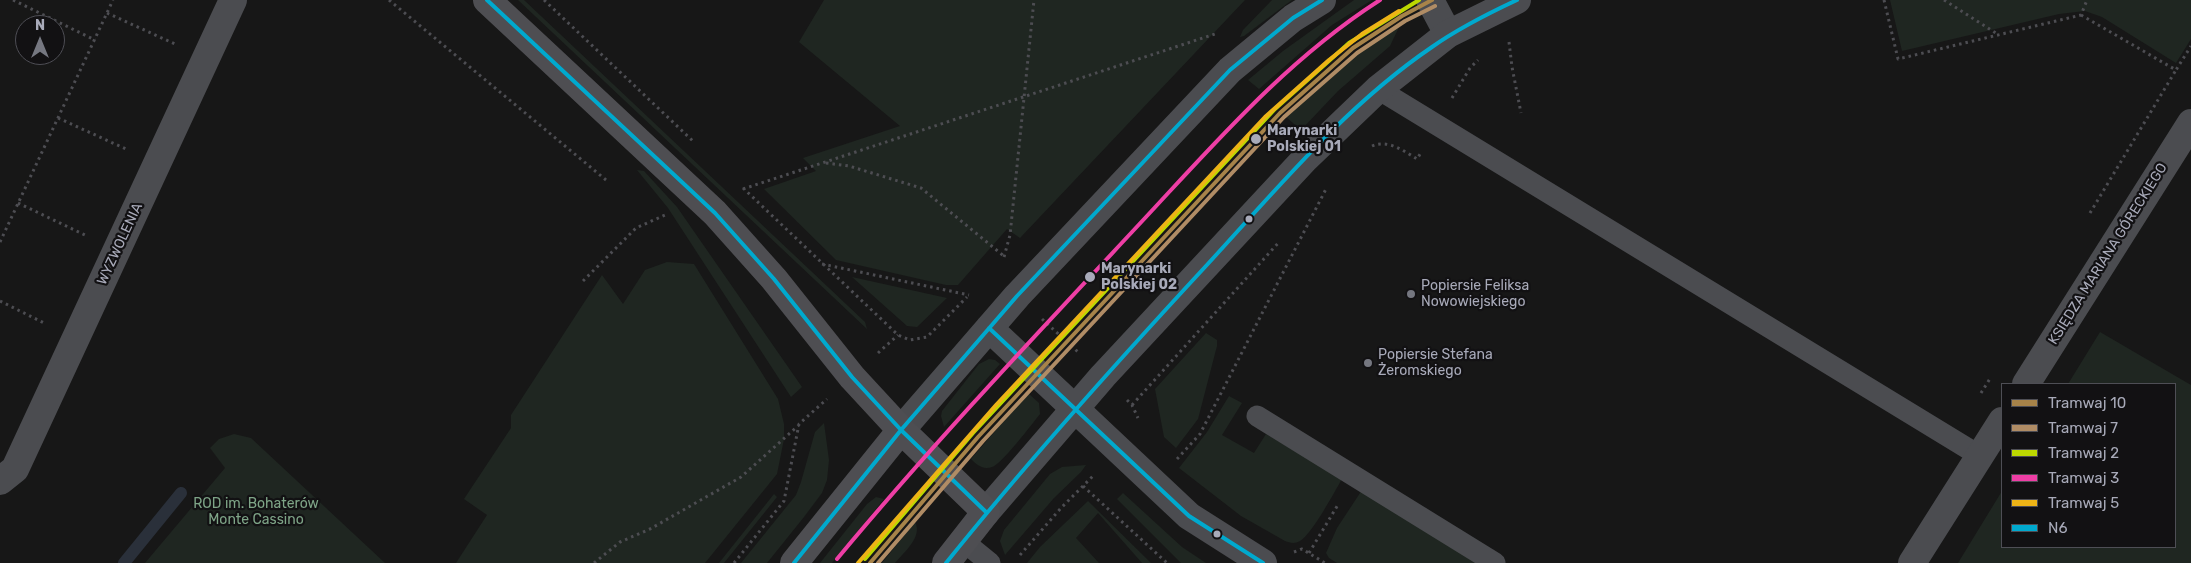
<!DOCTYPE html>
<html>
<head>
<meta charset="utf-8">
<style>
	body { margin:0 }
	#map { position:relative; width:2191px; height:563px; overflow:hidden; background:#171717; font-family:Rubik,sans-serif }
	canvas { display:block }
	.legend { position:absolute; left:2001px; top:383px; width:175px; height:165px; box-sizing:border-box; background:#121113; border:1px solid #4e4e55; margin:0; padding:6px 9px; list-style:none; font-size:15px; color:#a8aab9 }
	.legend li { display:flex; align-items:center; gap:10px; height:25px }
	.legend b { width:25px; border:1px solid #4e4e55 }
	.north { position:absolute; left:15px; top:15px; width:50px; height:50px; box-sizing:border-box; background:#121113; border:1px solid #4e4e55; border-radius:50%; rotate:0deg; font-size:14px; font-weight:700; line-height:20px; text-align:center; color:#a8aab9 }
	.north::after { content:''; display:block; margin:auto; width:18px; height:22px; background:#757780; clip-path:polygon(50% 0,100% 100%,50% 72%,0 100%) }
</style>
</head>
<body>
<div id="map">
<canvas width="2191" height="563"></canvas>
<ul class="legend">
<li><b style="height:6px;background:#a78349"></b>Tramwaj 10</li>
<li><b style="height:6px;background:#b08c65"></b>Tramwaj 7</li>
<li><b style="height:6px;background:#bcd800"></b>Tramwaj 2</li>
<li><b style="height:6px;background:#ee3ea5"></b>Tramwaj 3</li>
<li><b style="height:6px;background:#eeb416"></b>Tramwaj 5</li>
<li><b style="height:6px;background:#00a9ce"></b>N6</li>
</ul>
<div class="north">N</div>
</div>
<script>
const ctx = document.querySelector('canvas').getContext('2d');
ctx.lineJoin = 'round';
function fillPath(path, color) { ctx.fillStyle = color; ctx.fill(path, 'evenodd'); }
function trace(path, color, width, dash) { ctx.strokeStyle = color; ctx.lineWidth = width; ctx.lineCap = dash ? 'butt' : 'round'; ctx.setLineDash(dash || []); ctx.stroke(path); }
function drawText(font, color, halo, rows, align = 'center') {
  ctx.font = font + ' Rubik,sans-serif'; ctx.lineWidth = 4.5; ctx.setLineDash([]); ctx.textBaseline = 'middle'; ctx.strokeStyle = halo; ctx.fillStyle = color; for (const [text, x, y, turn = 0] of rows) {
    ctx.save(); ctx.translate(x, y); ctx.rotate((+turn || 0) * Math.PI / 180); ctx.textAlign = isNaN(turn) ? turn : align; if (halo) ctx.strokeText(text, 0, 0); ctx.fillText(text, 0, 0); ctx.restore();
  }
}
fillPath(new Path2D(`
	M518 0H524L865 322 867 329Z
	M824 0H1245L1020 238 1007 229 958 285H946L836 260 764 189 816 171 803 158 900 126 799 42Z
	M1272 0H1292L1244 36 1240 37 1243 30Z
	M1354 0H1372L1332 25 1259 89 1248 80 1283 51Z
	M1890 0H2191V39L2176 63 2102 17 2085 11 2059 14 1902 51Z
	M1400 25 1390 46 1338 91 1301 130 1286 117 1353 57Z
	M637 170 644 171 677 207 802 387 791 397 668 208Z
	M667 262 694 264 778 399 784 424V439L777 474 705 563H456L487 515 464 499 511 428V415L602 275 623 304 645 270Z
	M852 277 947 298 917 327 907 326Z
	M2100 332 2191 385V563H1958L2002 491V547H2175V384H2068Z
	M1206 333 1217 340V346L1198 419 1176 448 1164 437 1155 389Z
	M989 359 995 360 1000 364 944 427 941 416 942 411 979 364Z
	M1028 393 1039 403 1040 414C1032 424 1001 465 992 467 983 470 977 465 971 459Z
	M1229 396 1242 403 1222 435 1254 453 1266 434 1342 479C1333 494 1313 533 1300 541 1295 544 1290 543 1285 541L1241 516 1179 468 1207 432Z
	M824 423 829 460 827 480 822 493 804 517 767 563H741L796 495 801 482 815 432Z
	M234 434 251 438 385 563H145L225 468 210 448 219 439Z
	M1086 465 1081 472 1054 498 1005 555 1000 541 1004 530 1050 474 1062 467Z
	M1362 490 1479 563H1337L1329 558 1326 553 1337 528Z
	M1123 493 1182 547 1206 563H1181L1117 499Z
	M774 494 777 497 724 563H719Z
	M876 497 884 499 832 563H820L867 504Z
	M1088 501 1151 563H1142L1098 513 1076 538 1099 563H1027L1040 547Z
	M915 522C923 537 904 552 895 563H882Z`), '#1f2621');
trace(new Path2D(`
	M124 563 181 493`), '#2a303a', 12);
trace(new Path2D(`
	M13 0 95 40
	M389 0 606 180
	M544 0 695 143
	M1884 0 1898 59 2081 15 2087 0
	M1944 0 1999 35
	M107 13 175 44
	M2081 15 2176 70 2191 46
	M1509 42 1512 67 1521 113
	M1452 98 1470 68 1478 60
	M58 118 126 149
	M1372 146C1388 139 1404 151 1417 159L1422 151
	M826 163 849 166 921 188 1005 257
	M743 188 898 335 910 340 927 337 967 297
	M743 189 1218 33
	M18 203 85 235
	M2090 213 2176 70
	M0 242 113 0
	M1004 257 1010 235 1034 0
	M822 264 969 295
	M583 281 636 228 665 215
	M0 301 44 323
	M1042 319 1078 352
	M878 353 898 335
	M1981 393 1991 377
	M1127 400 1132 405 1138 418
	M1132 405 1280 241
	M1177 459 1200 434 1326 189
	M1083 486 1167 563
	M1294 552 1302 549 1325 563
	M1309 553 1339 503
	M1020 555 1061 508 1094 475
	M594 563 620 542 650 529 741 477 799 425
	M734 563 784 501 799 424 827 399`), '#4d4d52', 3, [2.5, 4]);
trace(new Path2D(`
	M1378 89 1980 456
	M1257 416 1495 563
	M963 541 990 563`), '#4b4c50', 21);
trace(new Path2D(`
	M1430 0 1448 34
	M2026 384 2191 123
	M0 481 15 469 233 0
	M1912 563 2002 421`), '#4b4c50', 28);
trace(new Path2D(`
	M989 328 1189 516 1263 563
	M901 430 1017 296 1230 70 1293 18 1322 0
	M986 512 1103 376 1304 160 1378 89 1448 34 1517 0`), '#4b4c50', 28);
trace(new Path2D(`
	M487 0 715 213 774 279 852 377 901 430 986 512 946 563
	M794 563 901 430`), '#4e4e52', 28);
trace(new Path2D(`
	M487 0 715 213 774 279 852 377 901 430 986 512
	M989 328 1189 516 1263 563
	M794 563 901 430 1017 296 1230 70 1293 18 1322 0
	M946 563C1028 461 1116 363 1205 267 1276 190 1345 106 1432 47 1459 28 1487 14 1517 0`), '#00a9ce', 4);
trace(new Path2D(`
	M870 563 978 437 1280 113 1353 48 1402 16 1432 0`), '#a78349', 4);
trace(new Path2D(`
	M878 563 983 441 1284 117 1357 53 1405 21 1435 6`), '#b08c65', 4);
trace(new Path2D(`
	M865 559 973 433 1275 109 1349 43 1419 0`), '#bcd800', 4);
trace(new Path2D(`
	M837 559C931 446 1031 340 1132 232 1210 149 1283 62 1380 0`), '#ee3ea5', 4);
trace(new Path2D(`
	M858 563 996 405 1265 117 1329 60 1362 34 1399 11`), '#eeb416', 4);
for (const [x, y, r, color] of [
	[1256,139,6,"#a8aab9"],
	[1249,219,4.5,"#a8aab9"],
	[1090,277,6,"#a8aab9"],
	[1411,294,5,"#757780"],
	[1368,363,5,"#757780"],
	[1217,534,4.5,"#a8aab9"]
]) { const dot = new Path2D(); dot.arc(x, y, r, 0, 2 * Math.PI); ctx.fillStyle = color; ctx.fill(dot); trace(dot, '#121113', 2); }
drawText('bold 14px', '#a8aab9', '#121113', [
	["Marynarki",1267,131],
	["Polskiej 01",1267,147],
	["Marynarki",1101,269],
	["Polskiej 02",1101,285]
], 'left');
drawText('14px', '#a8aab9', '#121113', [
	["WYZWOLENIA",120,244,-65],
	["KSIĘDZA MARIANA GÓRECKIEGO",2108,254,-58]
]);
drawText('14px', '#a8aab9', '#121113', [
	["Popiersie Feliksa",1421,286],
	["Nowowiejskiego",1421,302],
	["Popiersie Stefana",1378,355],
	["Żeromskiego",1378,371]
], 'left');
drawText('14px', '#7ea487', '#121113', [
	["ROD im. Bohaterów",256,504],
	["Monte Cassino",256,520]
]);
</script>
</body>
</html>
